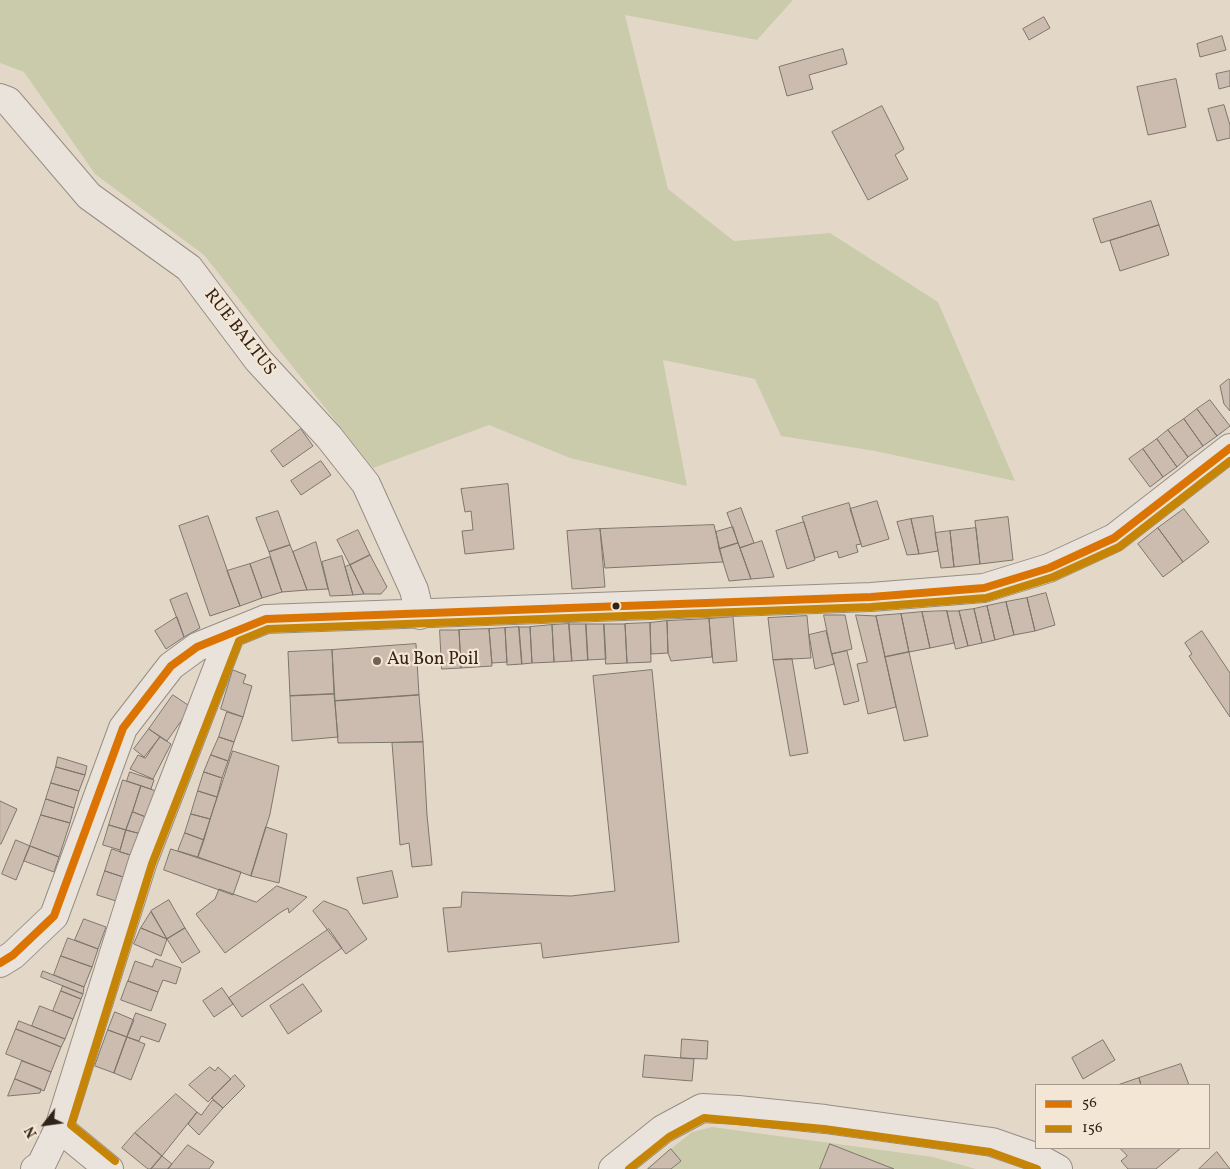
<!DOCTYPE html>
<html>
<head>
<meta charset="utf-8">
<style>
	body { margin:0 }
	#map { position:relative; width:1230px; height:1169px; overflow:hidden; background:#e3d8c8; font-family:Vollkorn,serif }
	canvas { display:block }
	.legend { position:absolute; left:1035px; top:1084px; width:175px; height:65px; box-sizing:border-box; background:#f4e6d4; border:1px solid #a6988a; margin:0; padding:6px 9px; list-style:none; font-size:15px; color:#32231a }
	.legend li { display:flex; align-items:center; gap:10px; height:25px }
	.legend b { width:25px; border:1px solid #a6988a }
	.north { position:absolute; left:20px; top:1099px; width:50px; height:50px; -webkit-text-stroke:4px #f4e6d4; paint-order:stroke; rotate:240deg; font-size:14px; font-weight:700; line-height:20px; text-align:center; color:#32231a }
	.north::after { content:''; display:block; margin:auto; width:18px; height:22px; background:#32231a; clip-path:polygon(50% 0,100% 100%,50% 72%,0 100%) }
</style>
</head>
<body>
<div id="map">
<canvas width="1230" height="1169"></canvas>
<ul class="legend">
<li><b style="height:6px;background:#dc7403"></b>56</li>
<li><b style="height:6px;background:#c68506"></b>156</li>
</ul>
<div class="north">N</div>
</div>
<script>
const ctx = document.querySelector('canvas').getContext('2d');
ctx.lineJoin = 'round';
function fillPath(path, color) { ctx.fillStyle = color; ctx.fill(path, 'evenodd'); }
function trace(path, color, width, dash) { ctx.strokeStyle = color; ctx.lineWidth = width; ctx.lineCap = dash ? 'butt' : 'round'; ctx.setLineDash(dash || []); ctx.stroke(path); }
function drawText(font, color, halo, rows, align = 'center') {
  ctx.font = font + ' Vollkorn,serif'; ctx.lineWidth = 4.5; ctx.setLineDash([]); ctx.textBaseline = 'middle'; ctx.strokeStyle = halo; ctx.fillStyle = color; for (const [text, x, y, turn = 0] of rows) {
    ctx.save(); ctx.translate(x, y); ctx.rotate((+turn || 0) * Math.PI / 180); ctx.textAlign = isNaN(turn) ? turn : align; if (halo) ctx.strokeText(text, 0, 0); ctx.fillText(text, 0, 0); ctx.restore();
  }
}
fillPath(new Path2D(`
	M0 0H793L757 40 625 15 668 189 734 241 830 233 938 302 1015 481 875 451 781 436 755 379 663 360 687 486 570 458 489 425 373 468 204 255 95 174 24 72 0 63Z
	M712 1127 933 1157 976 1169H646L692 1132Z`), '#cacbab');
const building = new Path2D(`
	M1044 17 1050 28 1029 40 1023 29Z
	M1222 36 1226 50 1200 57 1197 44Z
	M843 49 847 64 809 75 813 89 787 96 779 67Z
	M1230 71V86L1219 89 1216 74Z
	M1176 79 1186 127 1148 135 1137 87Z
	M1224 105 1230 125V138L1217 141 1208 109Z
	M882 106 904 149 895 155 908 179 868 200 832 132Z
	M1151 201 1159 225 1101 243 1093 219Z
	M1159 225 1169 255 1120 271 1110 241Z
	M1229 379 1230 380V411L1224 404 1220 386Z
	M1210 400 1230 426 1217 436 1197 409Z
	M1197 409 1217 436 1203 446 1184 419Z
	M1184 419 1203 446 1188 457 1168 430Z
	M301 429 313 446 283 467 271 451Z
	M1168 430 1188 457 1177 467 1157 439Z
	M1157 439 1177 467 1163 477 1143 449Z
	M1143 449 1163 477 1150 487 1129 459Z
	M321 461 331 475 301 495 291 481Z
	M508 484 514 549 465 554 462 531 473 530 471 511 465 512 461 489Z
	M877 501 889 539 862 547 850 509Z
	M849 503 861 544 856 545 858 552 839 558 837 551 815 558 802 517Z
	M741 508 754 543 740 548 727 513Z
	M1184 509 1209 542 1183 562 1158 528Z
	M278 511 290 545 269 552 256 518Z
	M208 516 240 606 210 616 179 526Z
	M933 516 938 551 919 554 911 519Z
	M1008 517 1013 560 980 564 975 521Z
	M911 519 919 554 907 555 897 522Z
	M804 522 815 560 787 569 776 531Z
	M714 525 723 562 605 568 600 529Z
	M733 527 738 543 719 549 716 532Z
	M976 528 980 564 954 567 950 531Z
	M1158 528 1183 562 1163 577 1138 544Z
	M600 529 605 587 572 589 567 531Z
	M358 530 370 555 350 565 337 540Z
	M950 531 954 567 941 568 935 533Z
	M762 541 774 577 751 579 740 548Z
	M316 542 328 589 307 590 293 552Z
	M738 543 751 579 729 581 719 549Z
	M290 545 293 552 307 590 282 592 269 552Z
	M370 555 387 587 381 594H364L350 565Z
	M342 556 353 595 330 596 322 562Z
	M270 557 282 592 262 598 250 564Z
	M250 564 262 598 240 606 227 571Z
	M350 565 364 594 353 595 345 567Z
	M187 593 200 628 184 637 170 600Z
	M1046 593 1055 625 1035 631 1027 598Z
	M1027 598 1035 631 1014 635 1006 602Z
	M1006 602 1014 635 995 640 987 606Z
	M987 606 995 640 982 643 974 609Z
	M974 609 982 643 968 646 959 611Z
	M947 611H959L968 646 956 649Z
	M947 611 954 643 930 648 922 612Z
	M922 612 930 648 909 652 901 614Z
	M901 614 909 652 885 657 876 616Z
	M824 615H845L852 649 832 654Z
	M856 615 876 616 896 707 868 714 857 664 867 662Z
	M807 616 811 658 773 660 768 618Z
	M177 617 184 637 166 649 155 631Z
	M733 617 737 661 713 663 709 619Z
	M709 619 712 657 671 661 668 653 667 621Z
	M667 621 668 653 651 654 650 623Z
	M650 623 651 662 627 663 625 624Z
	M569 624H586L588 660 572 661Z
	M569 624 572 661 554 662 552 625Z
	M586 624H604L606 659 588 660Z
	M604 624H625L627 663 606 664Z
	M552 625 554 662 532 663 530 627Z
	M519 627H530L532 663 522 664Z
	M519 627 522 664 507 665 505 628Z
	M505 628 507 662 492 663 489 629Z
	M489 629 492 666 461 668 459 630Z
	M440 630H459L461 668 442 669Z
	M826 631 834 664 815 669 809 635Z
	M1202 631 1230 673V717L1189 656 1192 654 1185 643Z
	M416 644 419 695 335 701 332 650Z
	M332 650 334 694 290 696 288 652Z
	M847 651 859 701 844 705 832 654Z
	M909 652 928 736 904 741 885 657Z
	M792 659 808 753 790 756 773 660Z
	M233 670 246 675 243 683 252 686 243 717 221 709Z
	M652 670 679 942 543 958 541 943 448 952 443 908 461 907 462 892 571 896 615 891 593 676Z
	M334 694 338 737 292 741 290 696Z
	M173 695 191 707 167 741 149 729Z
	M419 695 423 742 338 743 335 701Z
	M227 712 243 717 234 742 219 737Z
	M149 729 160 737 144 757 134 749Z
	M160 737 171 744 153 779 130 769 138 755 145 758Z
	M219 737 234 742 228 761 211 755Z
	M423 742 427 815 432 865 412 867 409 843 400 845 392 743Z
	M233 751 279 766 270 814 251 876 198 857Z
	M211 755 228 761 222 778 204 772Z
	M58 757 87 766 85 775 56 767Z
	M56 767 85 775 79 791 51 783Z
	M130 772 154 780 151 789 127 781Z
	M204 772 222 778 217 797 198 791Z
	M123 780 141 786 126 830 109 825Z
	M51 783 79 791 74 808 46 799Z
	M141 786 159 792 151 819 133 812Z
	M198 791 217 797 210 819 191 814Z
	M46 799 74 808 70 823 41 815Z
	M0 801 17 809 1 844H0Z
	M133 812 151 819 145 835 126 830Z
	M191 814 210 819 204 840 185 833Z
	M41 815 70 823 59 857 30 846Z
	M109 825 126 830 120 850 103 845Z
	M266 827 287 834 279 883 251 876Z
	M126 830 145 835 138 857 120 852Z
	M185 833 204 840 198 857 178 851Z
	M16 840 30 846 16 880 2 874Z
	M30 846 59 857 54 872 24 861Z
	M112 849 130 855 123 877 105 871Z
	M171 849 241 872 233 895 164 870Z
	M105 871 123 877 116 901 97 895Z
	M392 871 398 897 363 904 357 878Z
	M277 886 307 897 289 913 288 908 281 912 225 953 196 914 215 899 219 889 256 902Z
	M169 900 185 928 167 939 151 911Z
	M324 901 347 910 367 939 346 954 313 911Z
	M151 912 167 939 141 928Z
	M84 919 106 927 98 949 75 940Z
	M141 928 167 939 161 956 134 944Z
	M185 928 200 952 182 963 167 939Z
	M329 929 342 948 242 1017 229 998Z
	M68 938 98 949 92 967 61 956Z
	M61 956 92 967 84 987 54 975Z
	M156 959 181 968 176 984 163 980 158 992 128 981 135 961 152 967Z
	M43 971 84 987 83 994 41 977Z
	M128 981 158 992 151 1011 121 1000Z
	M303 984 322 1011 288 1034 270 1006Z
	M63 986 83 994 81 999 61 991Z
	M222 988 233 1004 214 1017 203 1001Z
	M61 991 81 999 73 1019 53 1011Z
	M40 1006 73 1019 65 1039 32 1026Z
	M115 1012 134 1020 127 1037 108 1030Z
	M136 1013 166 1024 159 1042 141 1036 139 1041 127 1037Z
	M19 1021 65 1039 61 1047 16 1029Z
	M16 1029 61 1047 51 1072 6 1054Z
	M108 1030 127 1037 114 1073 95 1066Z
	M127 1037 145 1044 131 1080 114 1073Z
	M682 1039 708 1041 707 1059 681 1058Z
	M1103 1040 1115 1060 1083 1079 1072 1058Z
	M645 1055 694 1059 692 1081 643 1077Z
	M22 1061 51 1072 44 1091 15 1079Z
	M1181 1064 1189 1085H1141L1139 1078Z
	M210 1067 215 1071 218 1067 231 1079 208 1102 189 1085Z
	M235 1075 245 1086 223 1108 212 1098Z
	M1139 1078 1141 1085H1118Z
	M15 1079 41 1089 40 1093 8 1096Z
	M176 1094 197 1112 162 1156 135 1133Z
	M213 1100 223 1108 199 1135 188 1124 197 1112 201 1115Z
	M135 1133 162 1156 151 1169H148L122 1148Z
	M830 1144 894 1169H820Z
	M188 1145 214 1162 209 1169H168Z
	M1120 1148H1181L1156 1169H1128L1121 1161 1127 1156Z
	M671 1149 681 1161 671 1169H648Z
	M1217 1152 1230 1169H1199Z
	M162 1156 172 1164 168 1169H151Z`);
fillPath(building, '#ccbcb0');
trace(building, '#7d766d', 1);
const minor = new Path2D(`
	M0 98 8 101 89 196 189 268 258 360 329 437 366 484 414 590 420 615
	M0 963 13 955 54 916 123 728 171 666 197 647 266 619 871 597 984 588 1049 568 1114 538 1230 448
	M59 1128 109 1169
	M35 1169 41 1165 59 1128 143 861 231 633
	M613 1169 663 1129 702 1108 738 1110 825 1119 992 1142 1038 1158 1058 1169`);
trace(minor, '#968e84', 30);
trace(minor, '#e9e3db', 28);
trace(new Path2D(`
	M0 963 13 955 54 916 123 728 171 666 197 647 266 619 871 597 984 588 1049 568 1114 538 1230 448`), '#dc7403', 8);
trace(new Path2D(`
	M115 1161 71 1125 152 864 239 641 268 629 871 607 986 598 1053 577 1119 547 1230 461
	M629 1169 669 1137 704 1118 824 1129 990 1152 1037 1169`), '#c68506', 8);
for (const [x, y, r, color] of [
	[616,606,4.5,"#32231a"],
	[377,661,5,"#706257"]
]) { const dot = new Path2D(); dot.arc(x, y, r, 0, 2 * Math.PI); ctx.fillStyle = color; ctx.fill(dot); trace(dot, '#f4e6d4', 2); }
drawText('18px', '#32231a', '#f4e6d4', [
	["RUE BALTUS",239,333,52]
]);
drawText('18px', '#32231a', '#f4e6d4', [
	["Au Bon Poil",387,661]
], 'left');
</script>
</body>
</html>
